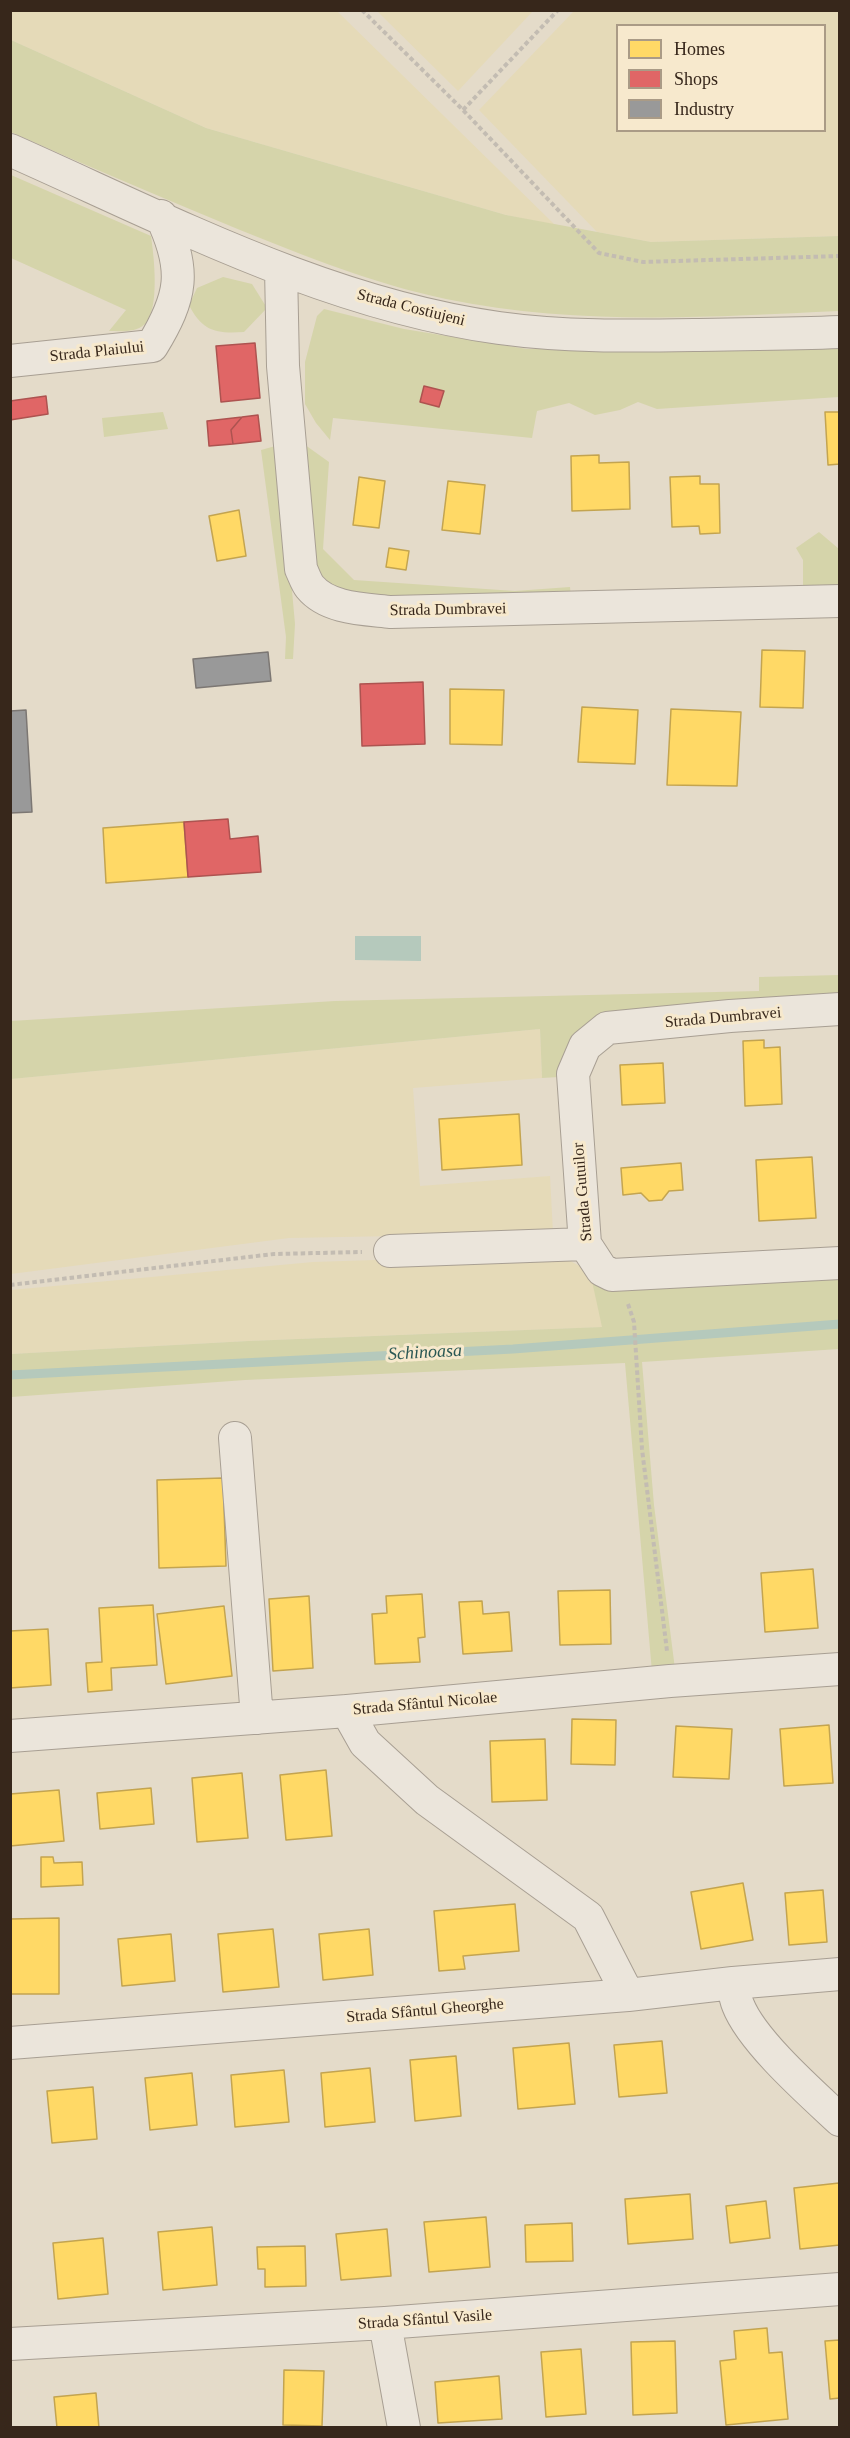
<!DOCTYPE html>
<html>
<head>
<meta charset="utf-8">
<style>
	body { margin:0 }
	#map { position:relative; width:850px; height:2438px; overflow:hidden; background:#e4dbc9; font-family:"Times New Roman",serif }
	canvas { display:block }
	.frame { position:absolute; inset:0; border:12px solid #37271b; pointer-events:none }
	.legend { position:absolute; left:616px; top:24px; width:210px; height:108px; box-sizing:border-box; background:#f7e9cd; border:2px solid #aa9b86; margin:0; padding:8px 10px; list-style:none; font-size:18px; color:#37271b }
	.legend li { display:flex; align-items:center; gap:12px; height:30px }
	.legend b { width:30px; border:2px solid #aa9b86 }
</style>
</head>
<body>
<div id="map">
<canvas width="850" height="2438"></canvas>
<div class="frame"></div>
<ul class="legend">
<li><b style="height:16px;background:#ffd966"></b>Homes</li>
<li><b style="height:16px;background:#e06666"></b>Shops</li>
<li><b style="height:16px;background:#999"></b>Industry</li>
</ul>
</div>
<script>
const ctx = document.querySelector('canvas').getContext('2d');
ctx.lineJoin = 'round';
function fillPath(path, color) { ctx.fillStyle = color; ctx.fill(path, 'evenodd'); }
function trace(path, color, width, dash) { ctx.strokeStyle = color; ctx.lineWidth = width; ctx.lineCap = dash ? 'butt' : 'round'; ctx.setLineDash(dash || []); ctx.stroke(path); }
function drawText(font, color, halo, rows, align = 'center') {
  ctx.font = font + ' "Times New Roman",serif'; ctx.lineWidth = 6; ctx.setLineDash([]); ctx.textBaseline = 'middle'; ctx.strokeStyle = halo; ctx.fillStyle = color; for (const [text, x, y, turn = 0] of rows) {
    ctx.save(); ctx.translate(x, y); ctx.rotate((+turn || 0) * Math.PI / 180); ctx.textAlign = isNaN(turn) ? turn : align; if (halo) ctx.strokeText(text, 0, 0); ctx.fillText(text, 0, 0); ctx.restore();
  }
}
fillPath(new Path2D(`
	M11 11H337L555 225 506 215 206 128 11 40Z
	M377 11H533L458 91Z
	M574 11H839V236L651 242 597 232 479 110ZM618 26H824V130H618Z
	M540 1029 542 1078 413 1088 420 1186 550 1176 553 1233 289 1238 11 1274 10 1079Z
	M558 1254 590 1272 604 1327 248 1341 11 1354V1290L313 1262Z`), '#e5dab8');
fillPath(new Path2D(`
	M11 40 206 128 506 215 651 242 839 236V311C709 317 575 326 446 299 375 284 307 257 240 230 163 198 87 166 11 132Z
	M11 175 151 236C154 257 160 308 145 324 136 333 120 331 109 331L126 310 11 258Z
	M223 277 252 284 267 308 244 332C216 334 202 331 189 305L197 288Z
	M324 309 404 329 527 349 839 345V397L657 409 638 402 620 410 595 415 569 403 537 411 532 438 333 418 330 440 316 423 305 404V362L317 316Z
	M163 412 168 429 104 437 102 418Z
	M301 442 329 462 323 549 354 580 515 591 570 587 571 598 353 599 320 577 309 551Z
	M279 445 295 624 293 659H285L286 637 261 450Z
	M819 532 839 549V587H803V560L796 548Z
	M839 975V1002L654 1015 559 1077 542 1078 540 1029 11 1079V1021L335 1001 759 991V977Z
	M590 1272 839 1273V1349L642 1362 654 1505 675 1669 652 1672 625 1363 245 1380 11 1397V1354L248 1341 602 1327Z`), '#d5d4aa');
fillPath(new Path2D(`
	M355 936H421V961L355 960Z`), '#b5c9bc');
const homes = new Path2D(`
	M825 412H840V464L828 465Z
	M599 455V463L629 462 630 509 572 511 571 456Z
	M700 476V484H719L720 533 700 534 699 526 672 527 670 477Z
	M359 477 385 481 379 528 353 525Z
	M448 481 485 485 480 534 442 530Z
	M239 510 246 556 217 561 209 516Z
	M389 548 409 551 406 570 386 567Z
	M762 650 805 651 803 708 760 707Z
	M450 689 504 690 502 745 450 744Z
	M582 707 638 710 635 764 578 762Z
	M671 709 741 712 737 786 667 785Z
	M184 822 188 877 106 883 103 828Z
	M764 1040V1048L780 1047 782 1104 745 1106 743 1041Z
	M663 1063 665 1103 622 1105 620 1065Z
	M519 1114 522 1165 442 1170 439 1119Z
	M812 1157 816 1218 759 1221 756 1160Z
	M681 1163 683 1190 669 1191 662 1200 649 1201 641 1193 623 1195 621 1168Z
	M223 1478 226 1566 159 1568 157 1480Z
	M813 1569 818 1628 765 1632 761 1573Z
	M610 1590 611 1644 560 1645 558 1591Z
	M422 1594 425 1637 418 1638 420 1662 375 1664 372 1614 387 1613 386 1596Z
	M309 1596 313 1668 273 1671 269 1599Z
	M482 1601 483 1614 509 1612 512 1651 463 1654 459 1602Z
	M153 1605 157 1665 111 1668 112 1690 88 1692 86 1663 102 1662 99 1608Z
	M224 1606 232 1676 166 1684 157 1614Z
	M48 1629 51 1685 10 1688V1631Z
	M572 1719 616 1720 615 1765 571 1764Z
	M829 1725 833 1783 784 1786 780 1729Z
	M676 1726 732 1729 729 1779 673 1777Z
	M545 1739 547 1800 492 1802 490 1741Z
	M326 1770 332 1836 286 1840 280 1775Z
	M242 1773 248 1838 197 1842 192 1778Z
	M151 1788 154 1824 100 1829 97 1793Z
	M59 1790 64 1841 10 1846V1794Z
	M41 1857H53L54 1863 82 1862 83 1885 41 1887Z
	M743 1883 753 1940 701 1949 691 1892Z
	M823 1890 827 1942 789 1945 785 1893Z
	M515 1904 519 1951 463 1956 465 1969 439 1971 434 1911Z
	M59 1918V1994H10V1919Z
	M273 1929 279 1987 223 1992 218 1934Z
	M369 1929 373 1975 323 1980 319 1934Z
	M171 1934 175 1981 122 1986 118 1939Z
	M662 2041 667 2093 619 2097 614 2045Z
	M569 2043 575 2104 518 2109 513 2048Z
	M456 2056 461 2116 415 2121 410 2060Z
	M370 2068 375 2122 325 2127 321 2073Z
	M284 2070 289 2122 235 2127 231 2075Z
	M192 2073 197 2125 150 2130 145 2078Z
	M93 2087 97 2139 52 2143 47 2091Z
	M839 2183 840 2245 800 2249 794 2188Z
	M690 2194 693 2239 628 2244 625 2199Z
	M766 2201 770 2238 730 2243 726 2206Z
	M486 2217 490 2267 429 2272 424 2222Z
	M572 2223 573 2261 526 2262 525 2225Z
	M212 2227 217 2285 163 2290 158 2232Z
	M387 2229 391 2276 341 2280 336 2234Z
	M103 2238 108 2294 58 2299 53 2243Z
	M305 2246 306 2286 265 2287V2269H258L257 2247Z
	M767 2328 769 2353 782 2352 788 2419 726 2425 720 2361 736 2359 734 2331Z
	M840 2340V2398L830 2399 825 2341Z
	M675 2341 677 2413 633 2415 631 2342Z
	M581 2349 586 2414 546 2417 541 2352Z
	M284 2370 324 2371 322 2426 283 2425Z
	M499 2376 502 2419 438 2423 435 2382Z
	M96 2393 99 2428H57L54 2397Z`);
fillPath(homes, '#ffd966');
trace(homes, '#c3a450', 1.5);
const shops = new Path2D(`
	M255 343 260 398 221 402 216 346Z
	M424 386 444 391 439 407 420 402Z
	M46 396 48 414 10 420V401Z
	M258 415 261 441 233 444 231 430 242 417Z
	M242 417 231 430 233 444 209 446 207 421Z
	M423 682 425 744 362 746 360 684Z
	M228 819 230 839 258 836 261 872 188 877 184 822Z`);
fillPath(shops, '#e06666');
trace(shops, '#ad5350', 1.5);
const industry = new Path2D(`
	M268 652 271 681 196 688 193 659Z
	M26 710 32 812 10 813V711Z`);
fillPath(industry, '#999');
trace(industry, '#7c7773', 1.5);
trace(new Path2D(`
	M10 1375 513 1349 840 1324`), '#b5c9bc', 9);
const minor = new Path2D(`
	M10 150C168 220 326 304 499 328 564 337 629 336 694 335 743 334 791 334 840 332
	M281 269 283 366 301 569C304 575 306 582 310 587 328 609 365 609 391 612L840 601
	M10 361 152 346C182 297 187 270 161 216
	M840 1009 730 1016 607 1028 585 1046 573 1074 585 1244 602 1270 612 1275 840 1263
	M390 1251 585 1244
	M235 1438 257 1718
	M347 1711 365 1743 427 1800 588 1917 628 1995
	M10 1736 347 1711 670 1681 840 1669
	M733 1983C734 1990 735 1998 738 2005 752 2041 810 2092 840 2120
	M10 2043 628 1995 733 1983 840 1974
	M385 2323 404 2428
	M10 2344 385 2323 840 2289`);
trace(minor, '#a89f93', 34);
trace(new Path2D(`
	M362 10 463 110 599 253 643 262 840 256
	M463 110 558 10
	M10 1285 274 1254 362 1252
	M628 1304 634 1322 642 1449 667 1651`), '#c3bcb2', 4, [4.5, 3]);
trace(minor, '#ebe5db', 32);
drawText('16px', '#37271b', '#f7e9cd', [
	["Strada Costiujeni",411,308,14],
	["Strada Plaiului",97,352,-6],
	["Strada Dumbravei",448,610,-1],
	["Strada Dumbravei",723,1018,-5],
	["Strada Gutuilor",583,1192,-95],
	["Strada Sfântul Nicolae",425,1704,-5],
	["Strada Sfântul Gheorghe",425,2011,-5],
	["Strada Sfântul Vasile",425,2320,-4]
]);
drawText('italic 18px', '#295753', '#f7e9cd', [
	["Schinoasa",425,1353,-3]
]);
</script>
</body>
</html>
